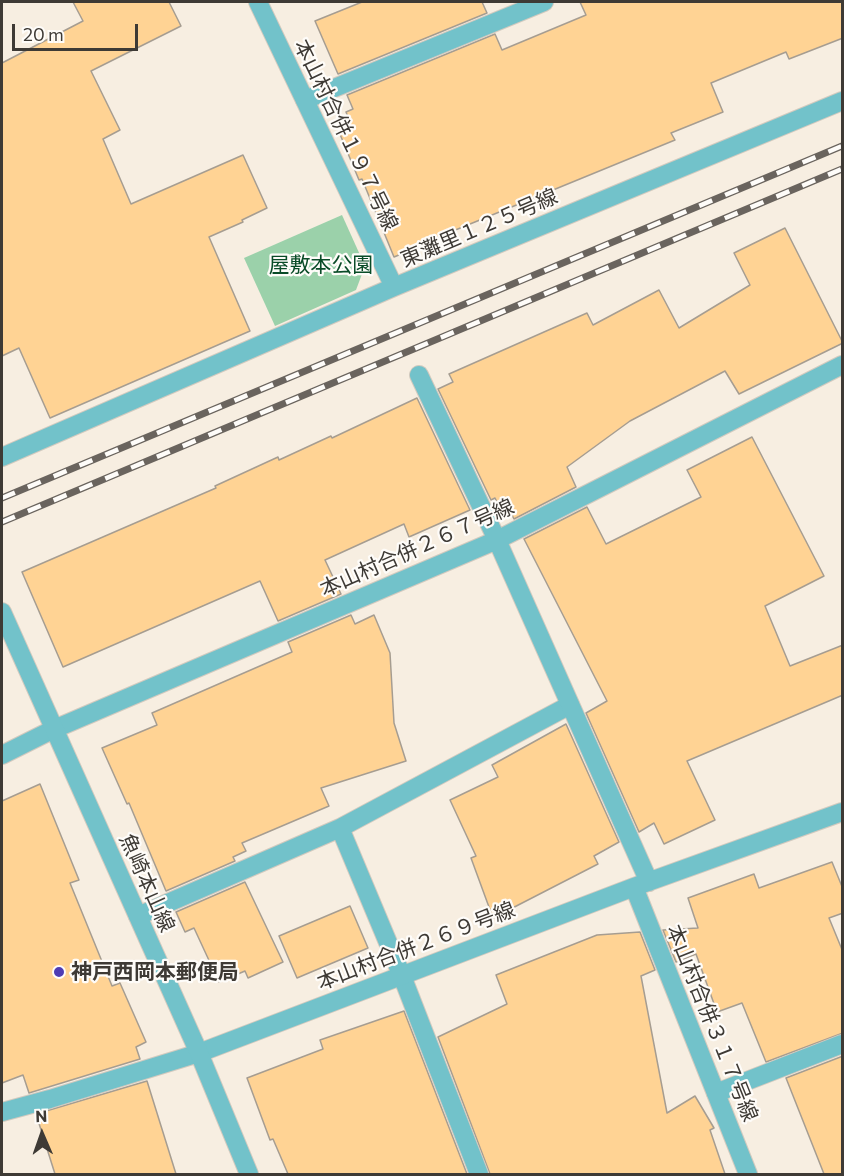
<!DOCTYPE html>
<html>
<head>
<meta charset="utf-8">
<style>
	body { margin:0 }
	#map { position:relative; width:844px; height:1176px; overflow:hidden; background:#f7eee1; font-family:Commissioner,sans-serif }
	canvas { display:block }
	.frame { position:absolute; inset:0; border:3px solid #3e3a35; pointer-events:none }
	.north { position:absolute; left:12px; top:1104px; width:60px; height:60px; -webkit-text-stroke:4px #fefcf9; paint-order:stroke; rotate:358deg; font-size:16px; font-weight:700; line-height:24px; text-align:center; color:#3e3a35 }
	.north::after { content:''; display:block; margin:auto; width:21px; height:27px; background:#3e3a35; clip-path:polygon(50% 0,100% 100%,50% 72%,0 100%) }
	.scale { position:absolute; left:12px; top:24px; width:126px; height:27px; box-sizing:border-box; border:3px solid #3e3a35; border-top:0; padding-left:8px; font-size:18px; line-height:21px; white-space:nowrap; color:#3e3a35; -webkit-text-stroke:4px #fefcf9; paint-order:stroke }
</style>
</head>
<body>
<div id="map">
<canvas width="844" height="1176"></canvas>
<div class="frame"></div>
<div class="north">N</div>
<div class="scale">20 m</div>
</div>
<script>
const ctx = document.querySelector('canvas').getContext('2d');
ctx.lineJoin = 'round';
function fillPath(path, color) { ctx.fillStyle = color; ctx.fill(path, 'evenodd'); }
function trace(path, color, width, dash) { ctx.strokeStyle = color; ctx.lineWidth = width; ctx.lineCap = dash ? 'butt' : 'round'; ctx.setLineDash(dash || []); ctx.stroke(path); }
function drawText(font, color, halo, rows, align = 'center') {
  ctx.font = font + ' Commissioner,"Noto Sans JP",sans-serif'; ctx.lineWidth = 4.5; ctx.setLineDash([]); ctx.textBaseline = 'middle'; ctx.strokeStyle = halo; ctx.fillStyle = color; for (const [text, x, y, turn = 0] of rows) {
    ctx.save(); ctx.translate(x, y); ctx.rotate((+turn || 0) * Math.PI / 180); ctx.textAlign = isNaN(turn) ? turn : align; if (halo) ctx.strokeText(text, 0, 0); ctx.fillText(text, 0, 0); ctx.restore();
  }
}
fillPath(new Path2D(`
	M342 215 365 266 356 290 275 326 244 258Z`), '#9bd1aa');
const building = new Path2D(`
	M73 2H169L181 26 91 71 120 130 103 139 131 204 243 155 267 208 242 220 243 222 209 237 250 331 50 418 19 348 2 356V63L83 21Z
	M362 2H482L487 13 338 74 315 21Z
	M580 2H843V38L789 59 786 52 711 83 723 112 671 133 675 140 431 240V242L394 257 362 179 359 180 337 127 350 122 346 112 353 109 347 95 495 34 502 50 586 15Z
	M785 228 843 343 739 394 725 371 630 421 567 467 576 487 514 519 509 509 502 512 495 498 491 500 438 389 453 382 449 374 587 313 593 325 659 290 679 328 750 285 734 253Z
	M417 398 470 510 409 537 404 524 325 560 341 594 278 621 260 581 63 667 22 572 216 488 215 486 278 457 279 460 331 436 332 438Z
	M752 437 824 576 765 606 790 666 843 645V695L687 761 715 820 664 844 654 823 639 832 586 713 607 701 524 539 587 507 606 544 701 497 687 470Z
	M351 615 355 624 374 615 390 653 394 723 406 761 321 788 329 806 242 843 246 851 233 857 235 861 166 891 129 803 127 804 102 748 157 725 152 713 292 652 288 642Z
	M566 724 619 842 594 856 598 864 493 918 471 858 476 856 450 800 498 777 492 765Z
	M40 784 79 880 70 883 112 986 120 983 146 1042 136 1047 140 1059 29 1093 23 1075 2 1083V801Z
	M832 862 843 889V913L829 918 843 952V1033L766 1062 742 1003 717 1012 696 954 676 962 663 930 698 928 688 898 754 874 759 888Z
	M245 882 283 962 248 978 245 971 219 982 194 928 185 932 176 912Z
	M350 906 368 948 297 978 279 936Z
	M640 932 655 970 641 976 667 1113 695 1096 714 1128 710 1130 725 1174H490L438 1037 507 1004 496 975 597 935Z
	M404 1011 467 1174H288L273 1139 270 1140 247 1078 323 1049 320 1040Z
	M843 1056V1174H824L786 1078Z
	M147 1081 176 1174H55L36 1114Z`);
fillPath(building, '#ffd394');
trace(building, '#a69d91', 1.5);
const service = new Path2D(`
	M305 100 544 2
	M340 828 402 976 479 1174
	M138 916 340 828 570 705
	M716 1093 842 1044`);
const minor = new Path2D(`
	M258 2 394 287
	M419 375 497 540 649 882
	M2 457 394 287 842 101
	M2 755 52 730 497 540 842 365
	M634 887 748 1174
	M2 1112 50 1099 199 1053 634 887 842 812`);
const tertiary = new Path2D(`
	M2 612 199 1053 249 1174`);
trace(service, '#d2cabf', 20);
trace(minor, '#d2cabf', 20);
trace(tertiary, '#d2cabf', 20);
trace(service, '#72c2ca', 18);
trace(minor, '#72c2ca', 18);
trace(tertiary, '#72c2ca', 18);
const rail = new Path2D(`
	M2 498 842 146
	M2 522 842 169`);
trace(rail, '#6a645e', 7);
trace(rail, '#fefcf9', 4.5, [14]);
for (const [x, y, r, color] of [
	[59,972,6,"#4e3cb4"]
]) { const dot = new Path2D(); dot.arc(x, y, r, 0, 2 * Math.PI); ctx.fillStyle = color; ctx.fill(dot); trace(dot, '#fefcf9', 2); }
drawText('21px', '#3e3a35', '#fefcf9', [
	["本山村合併１９７号線",346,135,64],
	["東灘里１２５号線",479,228,-23],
	["本山村合併２６７号線",417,548,-24],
	["魚崎本山線",147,883,66],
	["本山村合併２６９号線",416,946,-21],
	["本山村合併３１７号線",712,1023,68]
]);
drawText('21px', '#094b27', '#fefcf9', [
	["屋敷本公園",321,265]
]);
drawText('bold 21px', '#3e3a35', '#fefcf9', [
	["神戸西岡本郵便局",71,972]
], 'left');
</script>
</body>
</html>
